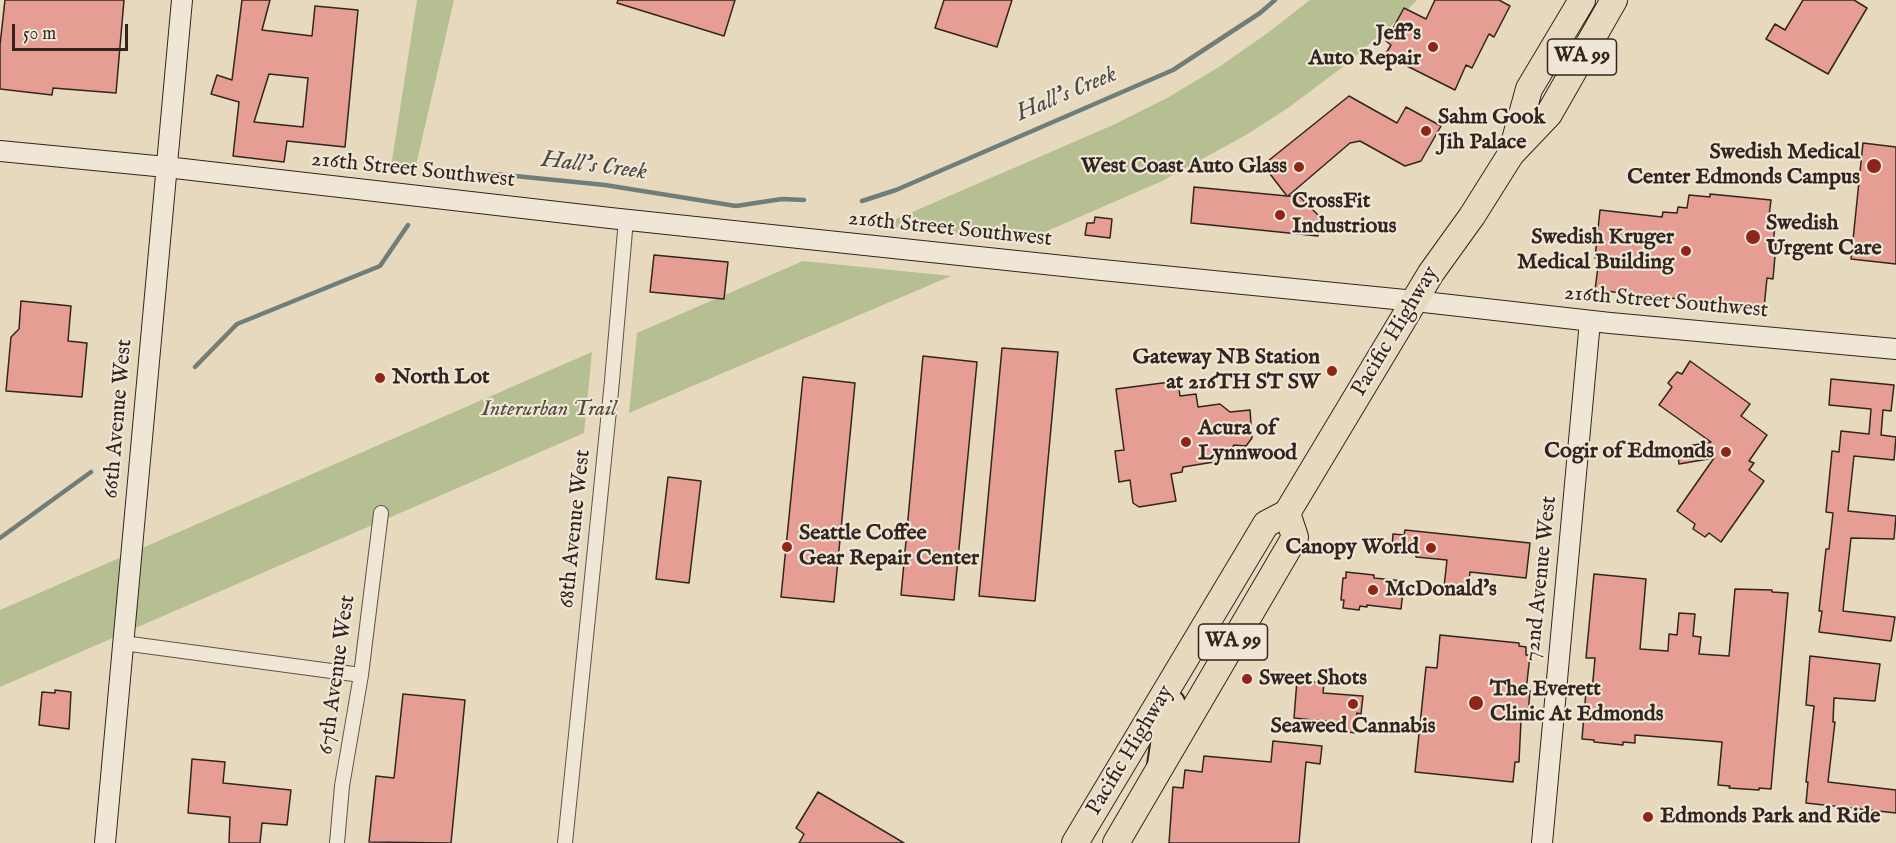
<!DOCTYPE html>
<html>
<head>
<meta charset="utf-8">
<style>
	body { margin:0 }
	#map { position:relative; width:1896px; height:843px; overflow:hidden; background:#e7d9be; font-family:"IM FELL English",serif }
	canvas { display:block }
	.scale { position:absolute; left:12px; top:24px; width:116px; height:27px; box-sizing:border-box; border:3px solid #322520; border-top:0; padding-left:8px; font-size:18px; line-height:21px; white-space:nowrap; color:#322520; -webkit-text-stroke:4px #efe6d5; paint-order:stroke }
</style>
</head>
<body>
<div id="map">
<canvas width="1896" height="843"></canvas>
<div class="scale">50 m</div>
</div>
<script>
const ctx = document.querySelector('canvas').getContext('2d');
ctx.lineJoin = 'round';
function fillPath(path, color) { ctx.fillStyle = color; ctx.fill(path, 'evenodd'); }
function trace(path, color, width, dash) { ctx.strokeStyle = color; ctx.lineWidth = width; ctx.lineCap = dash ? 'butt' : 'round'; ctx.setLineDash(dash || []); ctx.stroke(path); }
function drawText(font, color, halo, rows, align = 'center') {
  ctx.font = font + ' "IM FELL English",serif'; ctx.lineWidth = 4.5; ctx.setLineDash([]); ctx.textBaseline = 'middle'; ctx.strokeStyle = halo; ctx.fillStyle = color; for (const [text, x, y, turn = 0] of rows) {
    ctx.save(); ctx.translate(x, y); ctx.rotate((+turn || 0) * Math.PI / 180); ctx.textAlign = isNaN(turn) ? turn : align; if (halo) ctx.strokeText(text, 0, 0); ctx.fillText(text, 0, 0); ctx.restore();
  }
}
fillPath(new Path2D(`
	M417 0H454L414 174 390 173Z
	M1310 0H1417L1392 25 1340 69 1288 108 1246 135 1160 182 1024 241 880 226 1113 125 1167 98 1219 67 1269 32Z
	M803 261 951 276 629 413 637 333Z
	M592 352 584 433 0 687V610Z`), '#b5bf91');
trace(new Path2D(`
	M485 173 605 185 736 206 782 199 804 200
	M862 201 896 190 1173 70 1260 13 1275 0
	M195 367 237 324 380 266 408 225
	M0 538 91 472`), '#6f7e79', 4.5);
const building = new Path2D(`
	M5 0H124L116 93 53 88 52 95 0 89V45Z
	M242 0H270L262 30 312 36 315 6 358 10 345 147 287 141 284 162 233 156 239 102 211 94 217 75 232 80ZM269 74 308 78 303 127 254 122Z
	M618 0H735L724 36 617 3Z
	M944 0H1012L997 47 935 28Z
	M1435 0H1499L1510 6 1494 37 1489 34 1472 68 1466 65 1455 90 1385 55 1391 45 1386 41 1404 8 1426 19Z
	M1803 0H1854L1867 8 1828 74 1766 39 1775 24 1785 30Z
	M1349 96 1397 123 1406 107 1441 126 1421 161 1405 166 1360 141 1350 143 1288 196 1300 197 1320 217 1318 236 1191 223 1194 187 1287 196 1263 165Z
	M1863 143 1896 147V264L1851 259Z
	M1710 194 1771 200 1769 216 1776 217 1773 244H1776L1773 279 1767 278 1764 308 1595 290 1599 259 1595 258 1600 210 1662 217 1663 212 1677 213 1678 207 1687 208 1689 195 1710 197Z
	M1095 217 1112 219 1110 238 1085 235 1087 223H1094Z
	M654 255 728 262 724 299 650 292Z
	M21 301 71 306 68 341 87 343 82 397 6 391 11 337 19 329Z
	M1002 348 1058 352 1035 601 979 596Z
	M923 356 977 362 954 600 901 595Z
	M1690 361 1750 404 1741 416 1767 435 1749 461 1754 463 1749 470 1764 481 1721 542 1709 533 1705 537 1693 529 1695 524 1677 511 1714 458 1679 464 1677 448 1711 442 1659 405 1672 387 1668 383 1677 372 1682 374Z
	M803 377 855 383 834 602 781 597Z
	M1831 379 1894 385 1891 411 1883 410 1881 435 1896 437 1894 460 1854 456 1848 511 1896 516 1894 539 1851 538 1843 611 1895 617 1891 641 1819 632 1822 611H1819L1826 549H1829L1833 513 1826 512 1832 451 1839 452 1841 431 1869 434 1871 409 1829 405Z
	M1178 381 1180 396 1196 394 1198 407 1220 404 1230 412 1250 410 1252 438 1246 446 1234 445 1225 458H1213L1214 462 1183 467 1182 472 1171 474 1176 501 1139 507 1133 503 1130 480 1119 482 1115 451 1124 450 1116 389Z
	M668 477 701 481 689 583 656 579Z
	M1405 530 1530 543 1526 578 1470 572 1468 589 1444 587 1447 560 1416 557V551L1392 548 1393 534 1404 535Z
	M1346 572 1374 575V578L1404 581 1401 609 1367 605V607L1360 606 1359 610 1343 608 1344 600H1341L1343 578H1346Z
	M1594 574 1646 579 1640 649 1668 651 1669 634 1677 635 1679 613 1695 614 1693 636 1701 637 1699 654 1729 656 1735 589 1772 590V592L1788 593 1771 789 1759 788V790L1729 788 1730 786 1718 785 1722 742 1635 735V743L1623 742V745L1594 742V740L1582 739 1586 691H1592L1595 658H1586Z
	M1440 635 1519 643V646L1526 647V655H1530L1526 691H1530L1528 714H1525L1524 720H1521L1519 762H1515L1513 782 1415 772 1426 667 1437 668Z
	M1810 656 1880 664 1875 701 1834 698 1833 722H1835L1828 782 1896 790V813L1806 803 1808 782H1806L1814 706 1806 705Z
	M1297 680 1324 683 1323 693 1363 696 1361 714 1357 713 1356 733 1341 731 1342 723 1294 718Z
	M55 690 71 692 69 729 39 725 42 692 55 693Z
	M403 694 465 700 451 843 369 842 376 776 394 778Z
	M1273 741 1322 746 1320 764 1306 762 1299 843H1169L1173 787 1183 788 1185 770 1202 772 1204 756 1271 762Z
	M192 759 225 762 223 783 291 790 287 825 262 823 260 843H229L230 817 188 813Z
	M818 792 904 843H799L804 834 796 828Z`);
fillPath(building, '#e59d94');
trace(building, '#322520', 1.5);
const street = new Path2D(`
	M123 643 361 675
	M337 843 342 786 361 675 381 513
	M565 843 612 381 626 219`);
const secondary = new Path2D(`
	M0 151 166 167 610 218 1092 269 1415 301 1610 323 1896 349
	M105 843 182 0
	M1542 843 1590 321`);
const primary = new Path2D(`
	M1159 765 1165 725 1174 710V705L1173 702 1165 695`);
const highway = new Path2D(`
	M1512 151 1529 89 1582 0
	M1075 843 1266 524 1287 513 1431 273 1472 216 1511 154 1549 114 1614 0
	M1116 843 1295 537 1287 513`);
trace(street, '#5f5248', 16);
trace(secondary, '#322520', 22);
trace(primary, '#322520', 26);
trace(highway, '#322520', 28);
trace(street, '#efe6d5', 14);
trace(secondary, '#efe6d5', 20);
trace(primary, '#e7d9be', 22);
trace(highway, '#e7d9be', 26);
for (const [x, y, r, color] of [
	[1433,47,6,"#8f2418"],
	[1426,131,6,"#8f2418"],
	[1874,166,8,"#8f2418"],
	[1299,167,6,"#8f2418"],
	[1280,215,6,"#8f2418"],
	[1753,237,8,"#8f2418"],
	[1686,251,6,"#8f2418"],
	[1332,371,6,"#8f2418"],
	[380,378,6,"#8f2418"],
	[1186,442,6,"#8f2418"],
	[1726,452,6,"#8f2418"],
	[787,547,6,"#8f2418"],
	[1431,548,6,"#8f2418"],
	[1373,590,6,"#8f2418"],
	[1247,679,6,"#8f2418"],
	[1476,703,8,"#8f2418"],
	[1353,704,6,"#8f2418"],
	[1648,817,6,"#8f2418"]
]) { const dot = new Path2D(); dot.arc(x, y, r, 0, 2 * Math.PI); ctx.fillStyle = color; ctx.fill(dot); trace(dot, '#efe6d5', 2); }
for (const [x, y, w] of [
	[1582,57,69],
	[1233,642,69]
]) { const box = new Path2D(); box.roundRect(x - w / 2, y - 18, w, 36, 4.5); ctx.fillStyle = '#efe6d5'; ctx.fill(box); trace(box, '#322520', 1.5); }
drawText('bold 21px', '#322520', null, [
	["WA 99",1582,57],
	["WA 99",1233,642]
]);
drawText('bold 22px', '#322520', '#efe6d5', [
	["Jeff’s",1421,34,"right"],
	["Auto Repair",1421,59,"right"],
	["Sahm Gook",1438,118],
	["Jih Palace",1438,143],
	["Swedish Medical",1860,153,"right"],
	["Center Edmonds Campus",1860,178,"right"],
	["West Coast Auto Glass",1287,167,"right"],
	["CrossFit",1292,202],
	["Industrious",1292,227],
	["Swedish",1766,224],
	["Urgent Care",1766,249],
	["Swedish Kruger",1674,238,"right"],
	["Medical Building",1674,263,"right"],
	["Gateway NB Station",1320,358,"right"],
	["at 216TH ST SW",1320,383,"right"],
	["North Lot",392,378],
	["Acura of",1198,429],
	["Lynnwood",1198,454],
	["Cogir of Edmonds",1714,452,"right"],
	["Seattle Coffee",799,534],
	["Gear Repair Center",799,559],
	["Canopy World",1419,548,"right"],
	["McDonald's",1385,590],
	["Sweet Shots",1259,679],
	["The Everett",1490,690],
	["Clinic At Edmonds",1490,715],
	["Seaweed Cannabis",1353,727,"center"],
	["Edmonds Park and Ride",1660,817]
], 'left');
drawText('22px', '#322520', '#efe6d5', [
	["216th Street Southwest",413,171,6],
	["216th Street Southwest",950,230,6],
	["216th Street Southwest",1666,303,5],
	["Pacific Highway",1396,332,-59],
	["66th Avenue West",119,419,-85],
	["68th Avenue West",576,529,-84],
	["72nd Avenue West",1542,579,-84],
	["67th Avenue West",338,675,-82],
	["Pacific Highway",1131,751,-59]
]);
drawText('italic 22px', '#534c3c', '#efe6d5', [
	["Interurban Trail",549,410]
]);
drawText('italic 24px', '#4b4a45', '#efe6d5', [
	["Hall's Creek",1067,95,-23],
	["Hall's Creek",594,167,7]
]);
</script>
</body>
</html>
